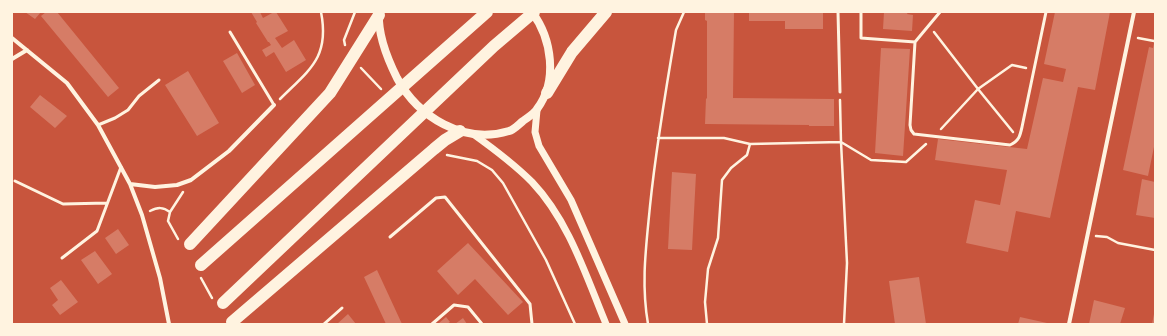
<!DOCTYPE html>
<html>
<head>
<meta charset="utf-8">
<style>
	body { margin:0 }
	#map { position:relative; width:1167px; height:336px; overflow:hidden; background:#c8553d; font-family:Raleway,sans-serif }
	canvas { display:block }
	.frame { position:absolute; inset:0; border:13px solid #fff3e0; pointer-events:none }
</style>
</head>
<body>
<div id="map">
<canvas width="1167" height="336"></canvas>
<div class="frame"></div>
</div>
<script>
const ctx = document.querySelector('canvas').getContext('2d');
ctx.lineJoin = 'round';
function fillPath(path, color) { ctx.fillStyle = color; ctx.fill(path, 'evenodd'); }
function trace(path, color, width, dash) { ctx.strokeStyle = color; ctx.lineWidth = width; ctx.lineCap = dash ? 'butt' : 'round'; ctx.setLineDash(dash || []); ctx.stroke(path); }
fillPath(new Path2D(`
	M25 12H41L35 19Z
	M46 12H57L119 88 108 97 41 16Z
	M251 12H260L263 18 274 12H276L288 31 275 38 282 48 294 40 306 60 286 72 274 52 266 57 262 50 271 45 269 42H268L256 23 257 22Z
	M705 12H734L733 98 834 99V126H809V125L705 124 706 98 707 99V21L705 20Z
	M749 12H823V29H785V21H749Z
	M884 12 889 13V12H908L907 14 913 15 912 31 883 29Z
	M1055 12H1110L1095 90 1078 87 1050 218 1016 211 1008 252 966 243 975 200 1000 205 1007 170 935 160 938 139 1027 149 1043 78 1063 82 1066 69 1044 64Z
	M1154 43 1155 142 1148 176 1123 170 1149 47 1153 48Z
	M881 48 910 49 903 156 875 153Z
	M237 53 255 85 242 93 223 61Z
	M188 71 219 123 197 136 165 85Z
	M40 95 67 116 55 128 30 107Z
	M672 172 696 174 692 250 668 249Z
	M1142 179 1155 182V218L1136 215Z
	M118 229 129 245 116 254 105 238Z
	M468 243 523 302 508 315 475 279 458 295 437 271Z
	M95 251 112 274 98 284 81 260Z
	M377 270 402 324H386L364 277Z
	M919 277 926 324H895L889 281Z
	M61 280 78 302 60 315 52 305 58 300 50 288Z
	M1094 300 1125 308 1120 324H1089Z
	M348 314 356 324H337Z
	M1154 314 1155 324H1152Z
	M446 317 450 322 447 324H440L439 323Z
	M1020 317 1047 323V324H1018Z
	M463 318 467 324H455Z`), '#d67c66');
trace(new Path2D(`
	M934 32 978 89 1013 132
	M1138 38 1154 41
	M345 45 344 40 355 12
	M361 68 381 89
	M280 99C309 70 330 58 321 12
	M941 129 978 89 1012 65 1026 68
	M658 138H724L750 144 841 142 840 100
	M841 142 871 160 906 162 926 144
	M841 142 847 263 844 324
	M447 155 477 161 492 170 503 183 546 260 575 324
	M150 211C158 207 163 207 170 212
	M1096 236 1107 237 1118 243 1155 250
	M178 239 168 221 170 212 183 192
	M201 278 212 298
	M648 324C641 283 646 248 650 206 656 147 666 88 676 30L684 12
	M707 324 705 302 708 269 718 238 722 180 731 168 747 155 750 144`), '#fff3e0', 2.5);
trace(new Path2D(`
	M838 12 840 92
	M861 12V38L915 42 940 12
	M230 32 274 105
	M915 42 910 125 911 130 914 134 1010 145C1019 141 1020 136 1022 127L1046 12
	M98 125 115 118 128 110 139 96 159 80
	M15 181 63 204 107 203
	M390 237 436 198 445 197 530 304 532 324
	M62 258 97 231 121 167
	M324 324 342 308
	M432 324 454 305 468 307 482 324`), '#fff3e0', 3);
trace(new Path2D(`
	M12 38 67 83 98 125 130 184 142 215 160 278 169 324
	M12 59 27 50
	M130 184 155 187 177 185 191 180 229 151 274 105
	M1069 324 1134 12`), '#fff3e0', 4);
trace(new Path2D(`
	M537 110 535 132 539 146 571 200 625 324
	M473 134C494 149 514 164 532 182 569 221 586 276 606 324`), '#fff3e0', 7);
trace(new Path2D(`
	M379 14C378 34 388 60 397 78 418 117 464 145 509 131 514 130 519 124 523 121 528 117 534 114 537 109 558 81 552 39 532 12`), '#fff3e0', 8);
trace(new Path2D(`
	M547 93 572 52 606 12
	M190 244 330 93 379 15
	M201 265 487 12
	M223 303 494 46 534 12
	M232 322 434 149 445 140 460 131`), '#fff3e0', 12);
</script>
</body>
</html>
